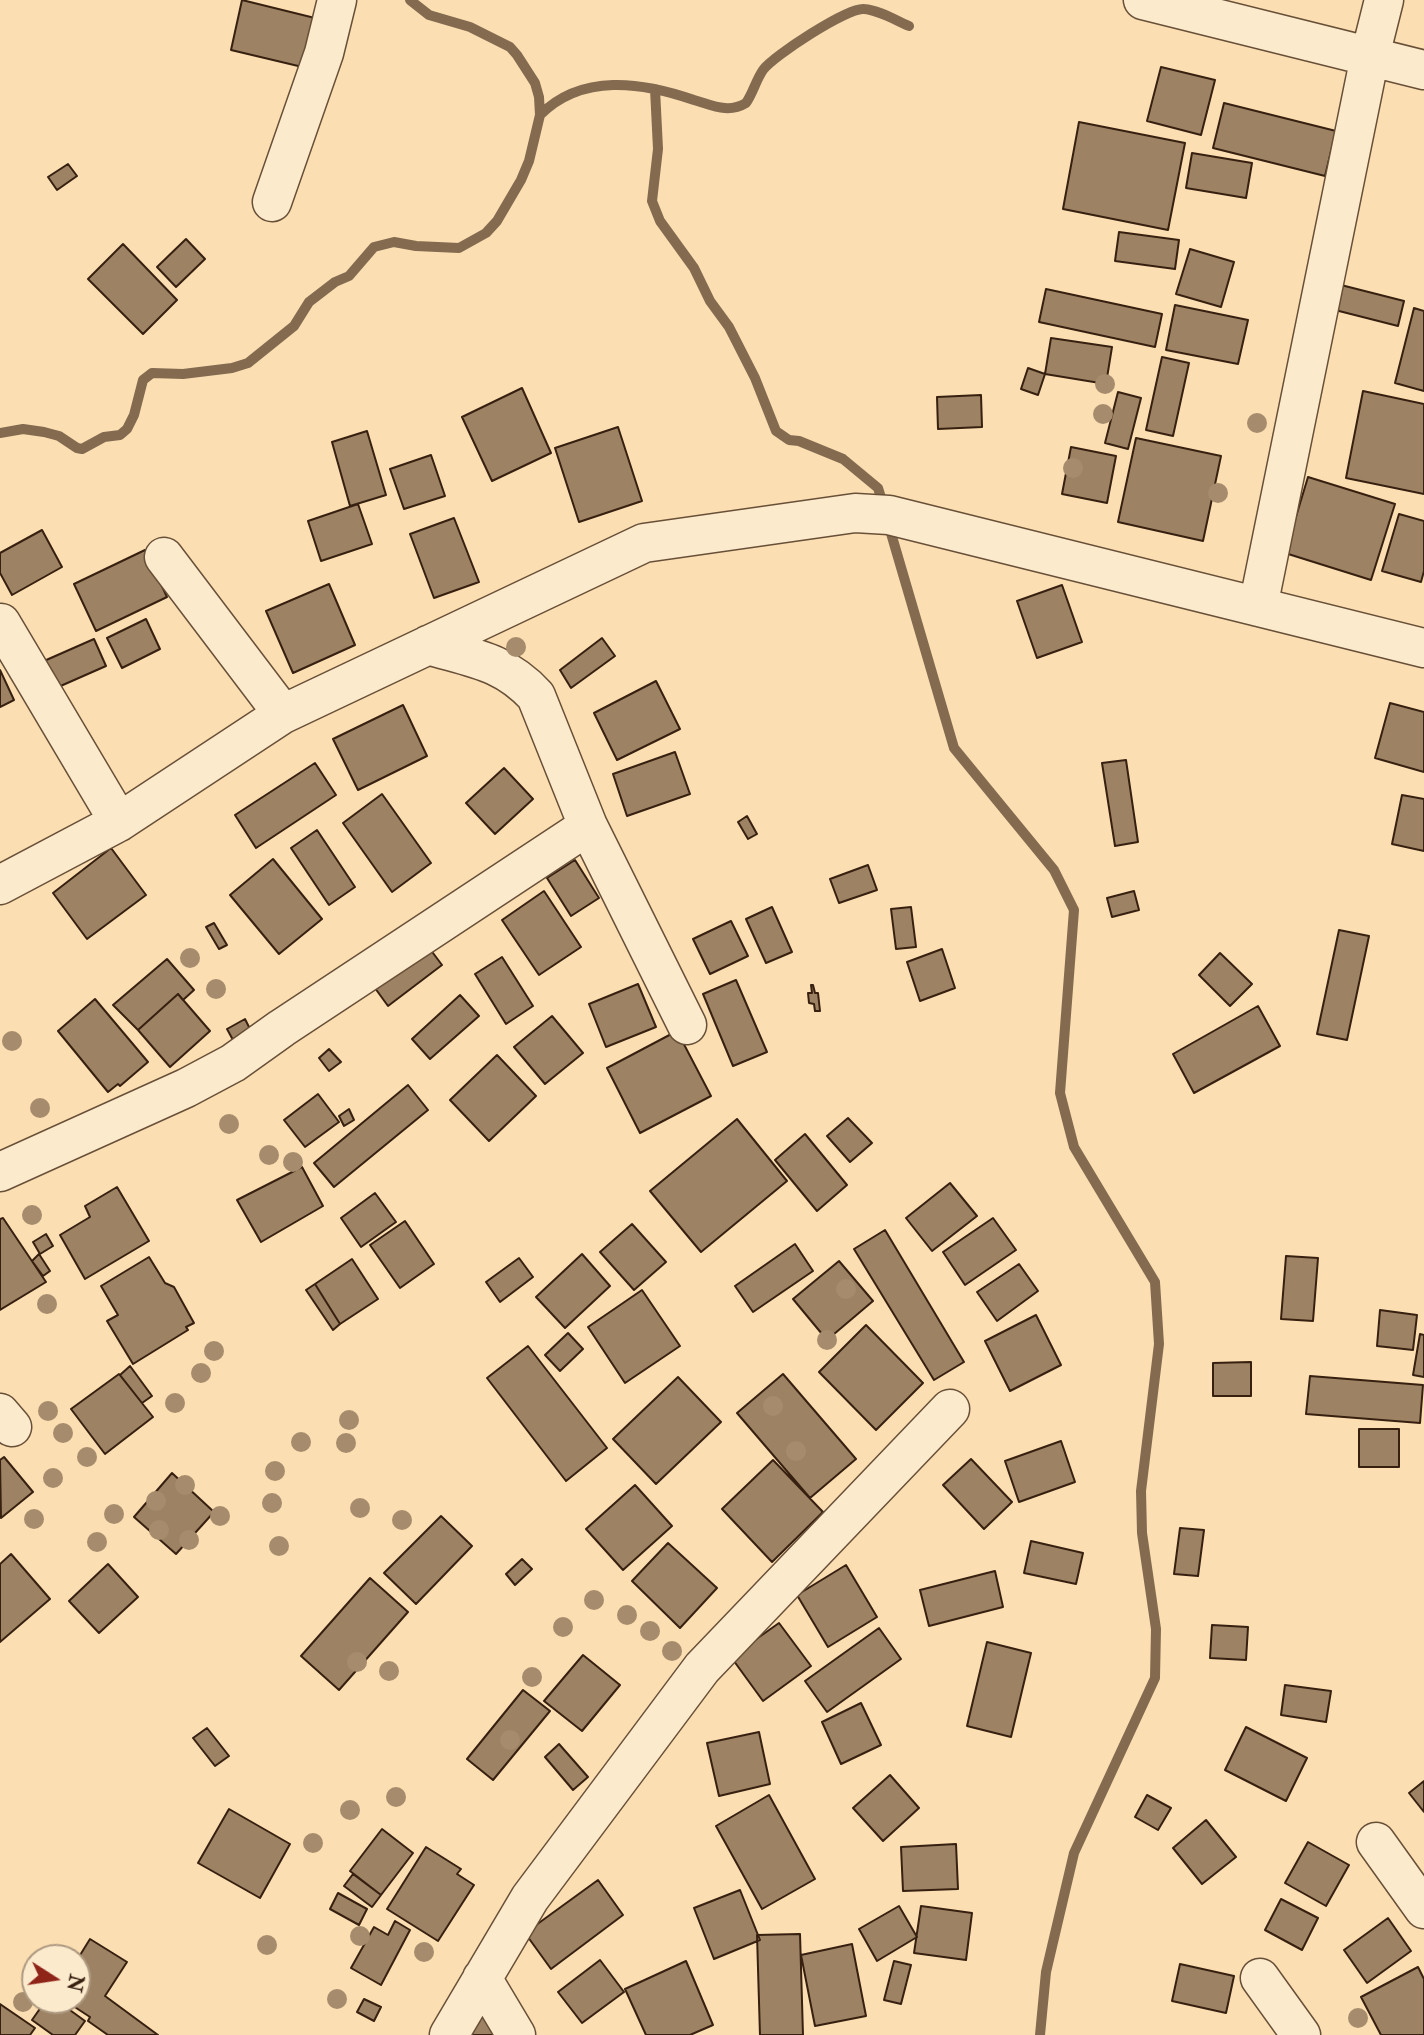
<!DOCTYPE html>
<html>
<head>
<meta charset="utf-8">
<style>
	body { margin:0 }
	#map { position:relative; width:1424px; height:2035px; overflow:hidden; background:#fbdeb2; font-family:"IM FELL Double Pica",serif }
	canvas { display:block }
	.north { position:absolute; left:21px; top:1944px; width:70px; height:70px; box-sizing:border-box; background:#fceacd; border:2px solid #ad9981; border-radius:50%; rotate:102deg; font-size:19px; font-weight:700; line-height:28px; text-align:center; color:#372010 }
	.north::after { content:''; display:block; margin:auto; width:24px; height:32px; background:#8f2418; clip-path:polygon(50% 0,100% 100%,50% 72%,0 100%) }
</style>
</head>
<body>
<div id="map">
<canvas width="1424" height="2035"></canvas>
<div class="north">N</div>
</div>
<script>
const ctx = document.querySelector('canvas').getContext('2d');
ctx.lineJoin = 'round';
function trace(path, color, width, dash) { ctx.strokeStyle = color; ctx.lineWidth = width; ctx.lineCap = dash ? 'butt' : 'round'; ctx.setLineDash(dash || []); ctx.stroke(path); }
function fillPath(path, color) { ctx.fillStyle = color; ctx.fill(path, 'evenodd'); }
trace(new Path2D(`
	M655 89 658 149 652 201 660 221 694 268 710 301 729 327 755 378 776 431 789 440 799 441 843 459 878 488 884 507
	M540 115C582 73 642 82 694 100 712 105 728 114 746 103 753 93 756 80 763 70 773 56 848 7 864 9 879 10 895 20 909 26
	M0 433 23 429 44 432 59 436 77 448 82 449 104 437 120 435 127 429 134 415 143 380 152 373 183 374 232 368 248 363 294 326 309 302 335 282 349 276 374 247 394 242 416 246 459 248 486 233 497 221 521 180 529 161 540 115 539 97 535 83 517 55 510 47 470 27 429 15 410 0
	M888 523 954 748 1054 870 1074 910 1060 1093 1074 1147 1155 1282 1159 1344 1141 1491 1142 1533 1156 1629 1155 1678 1074 1853 1046 1972 1040 2035`), '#846b50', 10);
const building = new Path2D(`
	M242 0 327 21 315 70 231 50Z
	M1161 67 1215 80 1201 135 1147 121Z
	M1224 103 1336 131 1325 176 1213 148Z
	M1079 122 1185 143 1168 230 1063 209Z
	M1192 153 1252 163 1246 198 1186 188Z
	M68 164 77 176 57 190 48 177Z
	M1119 232 1179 240 1175 269 1115 261Z
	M186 239 205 259 176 287 157 267Z
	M123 244 177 300 143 334 88 279Z
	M1190 249 1234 262 1221 307 1176 294Z
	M1341 285 1404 301 1398 326 1335 310Z
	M1046 289 1162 314 1155 347 1039 322Z
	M1175 305 1248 320 1238 364 1166 350Z
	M1414 308 1424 311V391L1395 383Z
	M1051 338 1112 347 1106 384 1045 374Z
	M1162 357 1189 363 1173 436 1146 430Z
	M1028 368 1045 374 1038 395 1021 389Z
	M522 388 551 453 492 481 462 417Z
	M1363 391 1424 404V494L1346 478Z
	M1118 392 1141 398 1128 449 1105 443Z
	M981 395 982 427 938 429 937 397Z
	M618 427 642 501 579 522 555 448Z
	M367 431 386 495 350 506 332 442Z
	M1136 438 1221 456 1203 541 1118 522Z
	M1071 447 1116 456 1107 503 1062 494Z
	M431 455 445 496 404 509 390 469Z
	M1308 477 1395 504 1371 580 1285 553Z
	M358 504 372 544 321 561 308 521Z
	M1399 514 1424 521V571L1421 582 1382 571Z
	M454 518 479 582 434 598 410 534Z
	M42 530 62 567 12 595 0 573V553Z
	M145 550 167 597 96 631 74 584Z
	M329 584 355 645 293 673 266 611Z
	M1062 585 1082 642 1037 658 1017 601Z
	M146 619 160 649 122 668 107 638Z
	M602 638 615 656 571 688 560 670Z
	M94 639 106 666 56 688 44 661Z
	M0 670 14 700 0 707Z
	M656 681 680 729 617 760 594 713Z
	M1390 703 1424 712V772L1375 758Z
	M403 705 427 756 358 790 333 739Z
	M675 752 690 794 627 816 613 774Z
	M1126 760 1138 842 1115 846 1102 763Z
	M315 763 336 795 256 848 235 815Z
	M504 768 533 799 495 834 466 803Z
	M382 794 431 863 392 892 343 823Z
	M1402 795 1424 799V851L1392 844Z
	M747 816 757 834 748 839 738 822Z
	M317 830 355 887 329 905 291 848Z
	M111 848 146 895 87 939 53 893Z
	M273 859 322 919 279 954 230 895Z
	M575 860 599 898 571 916 547 878Z
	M868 865 877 890 839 903 830 879Z
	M544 891 581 947 539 975 502 920Z
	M1134 891 1139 910 1112 917 1107 898Z
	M772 907 792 952 766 963 746 919Z
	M911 907 916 947 896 949 891 909Z
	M731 921 748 956 710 974 693 939Z
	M214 923 227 945 219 949 206 927Z
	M412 925 442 965 388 1006 359 966Z
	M1339 930 1369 936 1347 1040 1317 1034Z
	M942 949 955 988 920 1001 907 962Z
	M1220 953 1252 984 1230 1006 1199 975Z
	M502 957 533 1006 506 1024 475 974Z
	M167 959 194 990 183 1000 178 994 138 1030 113 1005Z
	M736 980 767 1052 733 1066 703 994Z
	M638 984 656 1027 606 1047 589 1004Z
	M811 985H813L815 993H818L820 1011H815L814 1004 809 1003 808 993H812Z
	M178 994 210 1031 170 1067 138 1030Z
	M460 995 479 1016 430 1059 412 1039Z
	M95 999 148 1062 120 1086 118 1084 108 1092 58 1031Z
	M1258 1006 1280 1046 1194 1093 1173 1054Z
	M552 1016 583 1053 545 1084 514 1047Z
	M245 1019 251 1031 233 1040 227 1029Z
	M677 1031 711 1096 640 1133 607 1068Z
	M329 1049 341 1062 329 1071 319 1058Z
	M497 1055 536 1096 489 1141 450 1100Z
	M408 1085 428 1110 334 1187 314 1163Z
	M318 1094 339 1122 305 1147 284 1120Z
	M349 1109 354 1120 344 1126 339 1116Z
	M848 1118 872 1143 850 1162 827 1136Z
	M737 1119 787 1181 701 1252 650 1191Z
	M805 1134 847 1185 817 1211 775 1160Z
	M302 1167 323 1206 261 1242 237 1200Z
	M950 1183 977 1216 932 1251 906 1218Z
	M117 1187 149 1241 85 1279 60 1235 90 1217 85 1206Z
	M375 1193 396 1222 361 1247 341 1218Z
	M3 1218 46 1282 0 1310V1219Z
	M993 1218 1016 1250 965 1285 943 1252Z
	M405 1221 434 1264 400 1288 370 1245Z
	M632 1224 666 1262 634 1290 600 1252Z
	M885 1230 964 1362 934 1380 854 1249Z
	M46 1234 53 1246 40 1254 33 1242Z
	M795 1244 813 1271 753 1312 735 1286Z
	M39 1254 50 1271 43 1276 32 1261Z
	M582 1254 610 1286 565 1328 536 1297Z
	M1286 1256 1318 1258 1313 1321 1281 1319Z
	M149 1257 165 1283 174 1287 194 1323 186 1327 188 1330 133 1364 107 1321 118 1315 101 1286Z
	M519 1258 533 1277 500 1302 486 1282Z
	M352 1259 378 1299 340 1324 315 1284Z
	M839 1261 873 1301 827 1340 793 1299Z
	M1019 1264 1038 1291 997 1321 977 1292Z
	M315 1284 340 1324 333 1330 306 1290Z
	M642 1290 680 1346 625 1383 588 1327Z
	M1380 1310 1417 1315 1413 1350 1377 1346Z
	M1036 1315 1061 1365 1010 1391 985 1341Z
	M866 1325 923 1383 876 1430 819 1372Z
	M568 1333 583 1349 560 1371 545 1355Z
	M1420 1334 1424 1335V1377L1413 1375Z
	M528 1346 607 1448 566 1481 487 1378Z
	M1251 1362V1396H1213V1363Z
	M130 1366 152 1396 142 1403 120 1375Z
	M119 1374 153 1417 105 1454 71 1409Z
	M783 1374 856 1459 810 1498 737 1413Z
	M1310 1376 1423 1385 1420 1423 1306 1414Z
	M678 1377 721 1422 656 1484 613 1439Z
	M1359 1429H1399V1467H1359Z
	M1061 1441 1075 1482 1019 1502 1005 1461Z
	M4 1457 33 1492 1 1518 0 1460Z
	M971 1459 1012 1502 984 1529 943 1485Z
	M773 1460 823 1512 772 1562 722 1509Z
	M172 1473 214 1512 176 1554 134 1517Z
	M635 1485 672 1526 623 1570 586 1529Z
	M441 1516 472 1546 416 1604 384 1573Z
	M1180 1528 1204 1530 1198 1576 1174 1574Z
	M1031 1541 1083 1553 1076 1584 1024 1573Z
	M668 1543 717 1588 680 1628 632 1581Z
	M11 1554 50 1599 0 1642V1564Z
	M522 1559 532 1569 515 1585 506 1574Z
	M108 1564 138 1597 99 1633 69 1601Z
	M846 1565 877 1617 828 1647 797 1595Z
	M995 1571 1003 1607 929 1626 920 1590Z
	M370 1578 408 1612 339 1690 301 1656Z
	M779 1623 811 1666 763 1701 731 1657Z
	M1212 1625 1248 1627 1246 1660 1210 1658Z
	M879 1628 901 1659 827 1712 805 1681Z
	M987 1642 1031 1653 1011 1737 967 1726Z
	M583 1655 620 1685 582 1731 544 1701Z
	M1285 1685 1331 1691 1326 1722 1281 1715Z
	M523 1690 550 1711 493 1780 467 1759Z
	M861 1703 881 1745 841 1764 822 1722Z
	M1246 1727 1307 1758 1286 1801 1225 1770Z
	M207 1728 229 1756 215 1766 193 1738Z
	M759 1732 770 1784 719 1796 707 1743Z
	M559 1744 588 1777 573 1790 545 1757Z
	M890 1775 919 1808 883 1841 853 1808Z
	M1424 1781V1812L1409 1793Z
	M769 1795 815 1879 762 1909 716 1826Z
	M1147 1795 1171 1808 1158 1830 1135 1817Z
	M229 1809 290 1844 260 1898 198 1863Z
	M1206 1820 1236 1857 1202 1884 1173 1848Z
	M382 1829 413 1853 381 1895 350 1871Z
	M1308 1842 1349 1865 1326 1906 1285 1883Z
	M956 1844 958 1889 903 1891 901 1847Z
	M426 1847 461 1869 457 1874 474 1885 438 1941 387 1909Z
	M353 1874 381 1895 372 1907 344 1886Z
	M598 1880 623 1915 551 1969 525 1933Z
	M740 1890 760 1940 714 1959 694 1908Z
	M338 1893 367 1909 359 1925 330 1909Z
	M1281 1899 1318 1918 1302 1950 1265 1930Z
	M899 1906 917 1937 877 1961 859 1929Z
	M921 1906 972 1913 966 1960 914 1953Z
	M1388 1918 1411 1951 1367 1983 1344 1950Z
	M395 1921 410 1930 381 1985 351 1968 374 1927 388 1935Z
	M800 1934 803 2035H760L757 1935Z
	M90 1939 127 1962 105 1996 158 2035H108L88 2021 90 2017 64 2000H77V1960Z
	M852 1944 866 2016 815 2026 801 1955Z
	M600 1960 624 1992 582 2023 558 1992Z
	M686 1961 713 2025 690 2035H646L625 1989Z
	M894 1961 911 1965 901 2004 884 2000Z
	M1180 1964 1234 1976 1226 2013 1172 2001Z
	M1418 1967 1424 1979V2035H1381L1361 1997Z
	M364 1999 381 2007 374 2021 357 2012Z
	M46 2000H56L85 2021 75 2035H53L32 2020Z
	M506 2002 525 2035H451Z
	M0 2004 35 2028 30 2035H0Z`);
fillPath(building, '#9d8364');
trace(building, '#372010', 2);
const minor = new Path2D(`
	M1143 0 1424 70
	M272 202 324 53 337 0
	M164 557 283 714
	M1258 607 1370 56 1384 0
	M1 623 119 822
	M428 645C472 658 504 661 536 696L588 826 687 1025
	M0 885 119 822 283 714 644 543 855 513 889 515 1424 648
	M0 1172 186 1088 233 1063 282 1028 588 826
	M0 1413 12 1427
	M1376 1842 1424 1909
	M482 1978 516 2035
	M1260 1978 1301 2035
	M449 2035 530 1898 702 1668 950 1409`);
trace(minor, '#685038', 41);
trace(minor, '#fceacd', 38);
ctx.fillStyle = '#a68c6c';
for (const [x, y] of [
	[1105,384],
	[1103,414],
	[1257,423],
	[1073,468],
	[1218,493],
	[516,647],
	[190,958],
	[216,989],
	[12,1041],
	[40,1108],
	[229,1124],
	[269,1155],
	[293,1162],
	[32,1215],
	[846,1289],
	[47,1304],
	[827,1340],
	[214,1351],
	[201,1373],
	[175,1403],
	[773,1406],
	[48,1411],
	[349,1420],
	[63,1433],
	[301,1442],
	[346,1443],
	[796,1451],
	[87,1457],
	[275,1471],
	[53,1478],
	[185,1485],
	[156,1501],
	[272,1503],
	[360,1508],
	[114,1514],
	[220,1516],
	[34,1519],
	[402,1520],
	[159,1530],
	[189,1540],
	[97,1542],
	[279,1546],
	[594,1600],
	[627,1615],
	[563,1627],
	[650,1631],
	[672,1651],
	[357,1662],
	[389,1671],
	[532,1677],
	[510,1740],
	[396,1797],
	[350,1810],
	[313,1843],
	[360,1936],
	[267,1945],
	[424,1952],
	[337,1999],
	[23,2002],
	[1358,2018]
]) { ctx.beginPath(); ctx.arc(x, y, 10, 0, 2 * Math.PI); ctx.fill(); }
</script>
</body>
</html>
